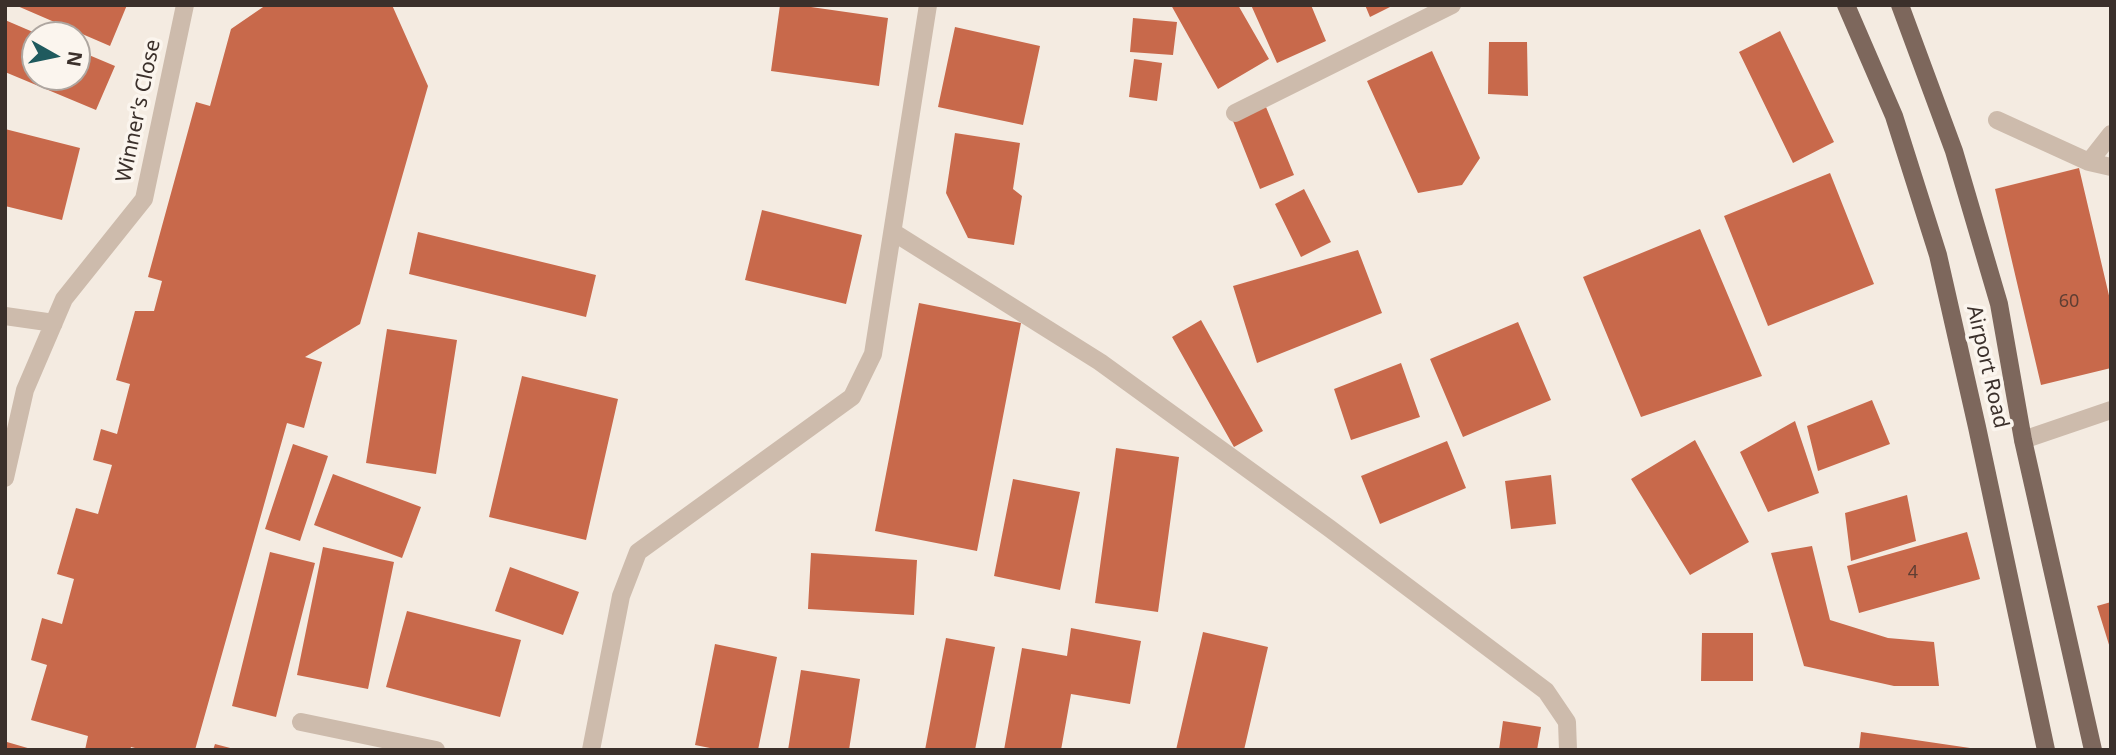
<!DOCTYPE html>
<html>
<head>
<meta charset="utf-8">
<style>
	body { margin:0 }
	#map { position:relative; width:2116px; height:755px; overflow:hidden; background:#f4ebe1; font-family:"Noto Sans",sans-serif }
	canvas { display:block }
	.frame { position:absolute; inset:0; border:7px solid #3b302b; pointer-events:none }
	.north { position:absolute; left:21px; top:21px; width:70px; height:70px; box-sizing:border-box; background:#fbf5ee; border:2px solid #aea6a0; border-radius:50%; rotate:99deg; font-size:19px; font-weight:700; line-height:28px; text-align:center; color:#3b302b }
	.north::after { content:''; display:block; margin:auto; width:24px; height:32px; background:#1f5a5e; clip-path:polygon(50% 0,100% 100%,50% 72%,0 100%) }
</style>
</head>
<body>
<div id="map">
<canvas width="2116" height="755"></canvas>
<div class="frame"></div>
<div class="north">N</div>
</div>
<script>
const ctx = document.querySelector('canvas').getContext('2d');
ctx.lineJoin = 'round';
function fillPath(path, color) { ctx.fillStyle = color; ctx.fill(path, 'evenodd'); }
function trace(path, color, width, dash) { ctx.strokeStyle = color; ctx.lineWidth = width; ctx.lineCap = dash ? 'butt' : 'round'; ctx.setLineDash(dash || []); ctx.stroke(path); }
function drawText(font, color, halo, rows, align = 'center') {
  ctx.font = font + ' "Noto Sans",sans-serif'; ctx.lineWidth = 7; ctx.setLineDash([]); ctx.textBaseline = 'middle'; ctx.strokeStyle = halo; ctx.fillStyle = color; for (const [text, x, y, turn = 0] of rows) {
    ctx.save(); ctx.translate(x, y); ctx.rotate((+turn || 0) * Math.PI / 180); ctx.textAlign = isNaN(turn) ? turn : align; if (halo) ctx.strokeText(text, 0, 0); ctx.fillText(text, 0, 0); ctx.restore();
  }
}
fillPath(new Path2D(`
	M15 5H127L110 46Z
	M266 5H392L428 86 360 324 305 357 322 362 304 428 287 423 195 750H143L131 747 130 750H85L88 736 31 720 47 665 31 660 42 618 62 624 74 579 57 574 76 508 98 514 112 465 93 460 101 429 117 434 130 384 116 380 135 311H154L162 281 148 277 196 102 210 106 231 29Z
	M780 5H797L888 18 879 86 771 71Z
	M1171 5H1238L1269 59 1218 89Z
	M1251 5H1311L1326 41 1277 63Z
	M1365 5H1394L1370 17Z
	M1133 18 1177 22 1173 55 1130 52Z
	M5 20 40 35H35V77H77V50L115 66 96 110 5 72Z
	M955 27 1040 46 1023 125 938 107Z
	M1780 31 1834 142 1793 163 1739 52Z
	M1489 42H1527L1528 96 1488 94Z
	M1432 51 1480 158 1462 185 1418 193 1367 81Z
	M1134 59 1162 63 1157 101 1129 97Z
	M1266 107 1294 175 1260 189 1233 121Z
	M5 129 80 148 62 220 5 206Z
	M955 133 1020 143 1013 189 1022 196 1014 245 968 238 946 193Z
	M2079 168 2111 304V368L2041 385 1995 189Z
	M1830 173 1874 284 1768 326 1724 216Z
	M1304 189 1331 242 1301 257 1275 204Z
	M762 210 862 235 846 304 745 280Z
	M1700 229 1762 376 1641 417 1583 277Z
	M418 232 596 275 586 317 409 274Z
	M1358 250 1382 313 1257 363 1233 286Z
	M919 303 1021 323 977 551 875 531Z
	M1201 320 1263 431 1234 447 1172 337Z
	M1518 322 1551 400 1463 437 1430 359Z
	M387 329 457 340 436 474 366 463Z
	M1401 363 1420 417 1351 440 1334 389Z
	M522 376 618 399 586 540 489 517Z
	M1872 400 1890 444 1818 471 1807 426Z
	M1795 421 1819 493 1768 512 1740 452Z
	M1695 440 1749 542 1690 575 1631 479Z
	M1447 441 1466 488 1380 524 1361 476Z
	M293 444 328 456 300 541 265 529Z
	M1116 448 1179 457 1158 612 1095 603Z
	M333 474 421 507 402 558 314 525Z
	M1551 475 1556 524 1511 529 1505 481Z
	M1013 479 1080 492 1060 590 994 576Z
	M1907 495 1916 541 1851 561 1845 513Z
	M1967 532 1980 579 1859 613 1847 566Z
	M1812 546 1830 620 1888 638 1934 642 1939 686H1894L1804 666 1771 553Z
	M323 547 394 562 368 689 297 675Z
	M270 552 315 563 276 717 232 706Z
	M811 553 917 560 914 615 808 609Z
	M510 567 579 592 563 635 495 611Z
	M2111 602V648H2110L2097 606Z
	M407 611 521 640 500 717 386 687Z
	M1071 628 1141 641 1130 704 1071 694 1061 750H1004L1022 648 1067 656Z
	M1203 632 1268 647 1244 750H1176Z
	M1702 633H1753V681H1701Z
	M946 638 995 647 975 750H925Z
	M715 644 777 657 758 750H720L695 745Z
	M801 670 860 679 849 750H788Z
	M1503 721 1541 727 1537 750H1499Z
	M1861 732 1970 748V750H1859Z
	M7 742 31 749 30 750H5Z
	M215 744 234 749 233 750H213Z`), '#c8694b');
trace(new Path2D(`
	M1235 113 1452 5
	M1997 120 2089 162 2111 167
	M2089 162 2111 134
	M893 232 1100 362 1329 528 1546 691 1567 722 1568 750
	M5 316 54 323
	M2023 440 2111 410
	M5 478 25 390 64 299 144 199 185 5
	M301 722 436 750
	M591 750 621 596 638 552 852 397 873 354 928 5`), '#cdbbac', 18);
trace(new Path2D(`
	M1846 5 1894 116 1938 255 1977 427 2046 750
	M1900 5 1954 151 1999 304 2023 440 2093 750`), '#7d675c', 18);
drawText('18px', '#5e3e33', null, [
	["60",2069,302],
	["4",1913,573]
]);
drawText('21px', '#3b302b', '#fbf5ee', [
	["Winner's Close",139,111,-78],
	["Airport Road",1987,367,77]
]);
</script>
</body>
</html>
